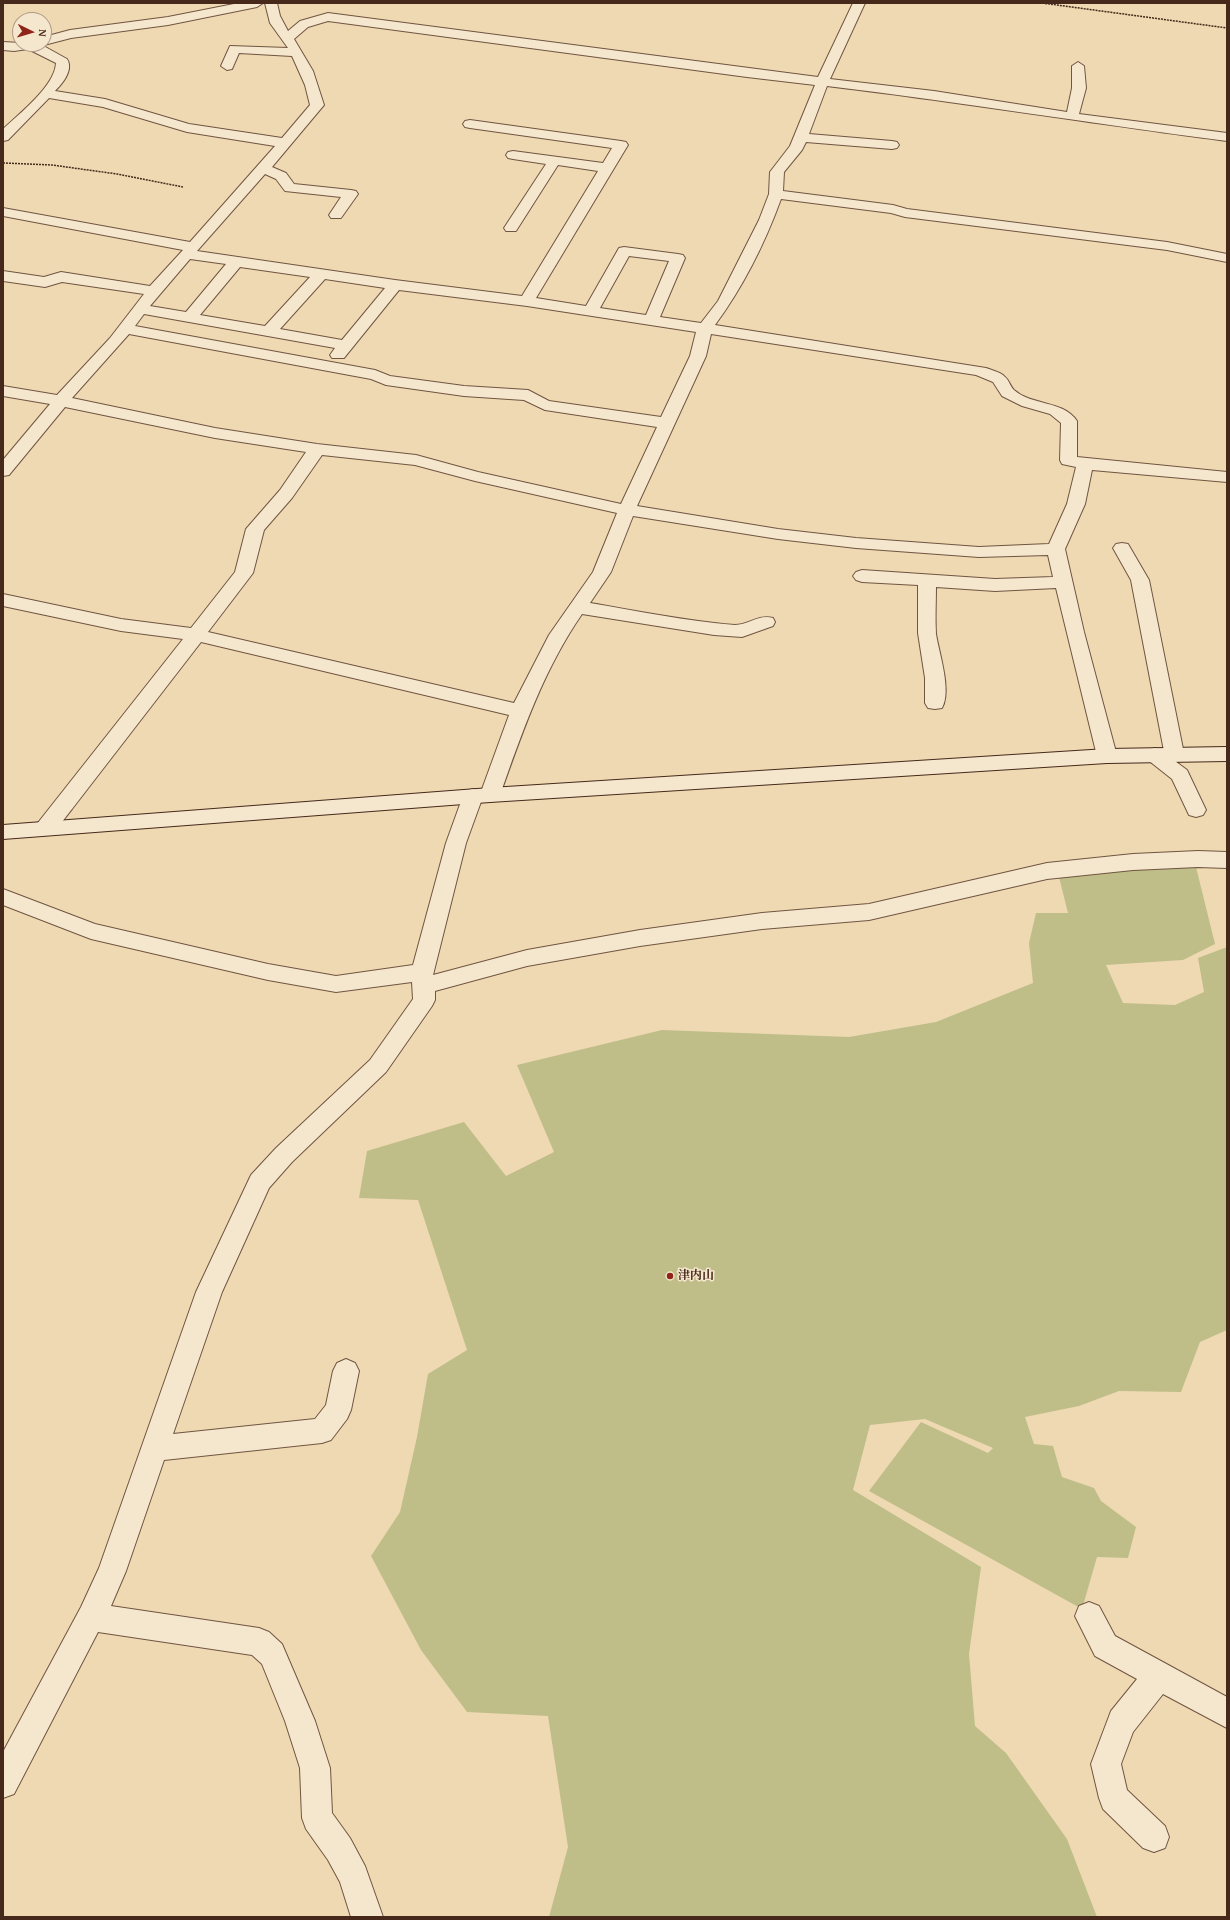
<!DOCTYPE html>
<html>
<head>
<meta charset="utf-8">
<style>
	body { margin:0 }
	#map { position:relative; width:1230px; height:1920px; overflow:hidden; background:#efd9b3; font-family:"Gentium Book Plus",serif }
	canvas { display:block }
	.frame { position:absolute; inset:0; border:4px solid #46291a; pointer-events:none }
	.north { position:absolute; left:12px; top:12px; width:40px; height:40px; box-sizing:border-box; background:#f5e6ce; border:1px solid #af9a86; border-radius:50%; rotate:95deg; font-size:11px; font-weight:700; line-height:16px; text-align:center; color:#46291a }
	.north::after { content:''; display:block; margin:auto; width:14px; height:18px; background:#8f2418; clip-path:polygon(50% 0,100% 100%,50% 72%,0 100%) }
</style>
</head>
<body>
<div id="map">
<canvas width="1230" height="1920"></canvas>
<div class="frame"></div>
<div class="north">N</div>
</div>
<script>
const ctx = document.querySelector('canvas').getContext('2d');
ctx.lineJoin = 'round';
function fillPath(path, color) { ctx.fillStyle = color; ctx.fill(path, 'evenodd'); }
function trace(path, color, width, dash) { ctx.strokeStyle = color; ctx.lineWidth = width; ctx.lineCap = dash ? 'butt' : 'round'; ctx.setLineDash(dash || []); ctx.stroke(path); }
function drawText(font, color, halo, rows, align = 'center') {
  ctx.font = font + ' "Gentium Book Plus","Noto Serif JP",serif'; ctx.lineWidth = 3; ctx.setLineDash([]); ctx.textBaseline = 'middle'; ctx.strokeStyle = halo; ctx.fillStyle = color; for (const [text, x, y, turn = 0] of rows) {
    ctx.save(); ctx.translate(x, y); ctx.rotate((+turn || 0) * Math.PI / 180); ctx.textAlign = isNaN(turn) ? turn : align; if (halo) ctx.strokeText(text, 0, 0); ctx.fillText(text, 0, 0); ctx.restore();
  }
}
fillPath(new Path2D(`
	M1149 866 1196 867 1215 944 1183 960 1106 965 1123 1003 1175 1005 1204 992 1198 958 1227 947V1330L1200 1342 1181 1392 1119 1391 1079 1406 1025 1417 1034 1444 1053 1446 1062 1477 1094 1488 1101 1501 1136 1527 1128 1558 1097 1557 1082 1609 869 1491 921 1422 988 1453 993 1448 925 1419 870 1425 853 1490 981 1567 969 1654 975 1726 1006 1753 1067 1839 1097 1917H549L568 1847 548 1716 467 1712 421 1650 371 1556 400 1512 417 1437 428 1374 467 1350 418 1200 359 1198 367 1151 464 1122 506 1176 554 1152 517 1065 662 1030 849 1037 936 1022 1033 983 1029 943 1036 913H1068L1059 877Z`), '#bfbe88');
const street = new Path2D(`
	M239 3H263L257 7 168 25 71 38 44 45 41 44H44V37L70 30 168 17Z
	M265 3H277L280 16 288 31 300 21 328 13 818 77 853 3H865L830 79 934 91 1067 112 1072 88V66L1078 62 1084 66 1086 88 1079 114 1227 133V141C1094 124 961 102 827 86L809 134 892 141 897 142 899 145 897 148 892 149 806 142 802 150 784 172 783 191 893 205 907 209 1167 242 1227 254V262L1167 250 905 217 891 213 781 199C765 243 743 287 715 325L986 368C991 370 1001 372 1005 377 1009 380 1010 386 1014 390 1032 406 1063 400 1077 421V457L1227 472V482L1092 470 1085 504 1065 549 1084 632 1117 756 1114 761 1107 763 1100 761 1097 756 1056 588 995 591 936 587C936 602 935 618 936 634 939 653 952 691 942 708L935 709 928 708 925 703V678L918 633V585L862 582 856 580 853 576 856 572 862 570 995 579 1053 577 1048 555 979 557 856 548 778 539 633 516 611 572 590 603C638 611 686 621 735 625 748 625 759 614 773 618L775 622 773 626 742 637 714 635 582 614C544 669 522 732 500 795L497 800 490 802 482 799 466 843 433 975 527 950 640 930 762 913 869 904 1047 863 1133 854 1198 851 1227 852V868L1198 867 1133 870 1047 879 869 920 762 929 640 946 527 966 435 991V1000L432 1006 386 1072 292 1162 269 1188 222 1292 173 1434 315 1419 326 1405 333 1371 337 1363 346 1359 355 1363 359 1371 351 1410 347 1419 331 1440 322 1443 164 1460 126 1571 111 1606 259 1628 269 1632 282 1644 315 1721 330 1768 332 1813 350 1838 365 1866 383 1917H351L340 1882 328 1860 306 1829 302 1818 300 1768 285 1721 262 1664 252 1655 98 1632 14 1794 3 1798V1752L81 1607 99 1568 196 1292 251 1175 276 1148 370 1060 413 999 412 982 336 992 268 980 91 939 3 905V889L95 924 268 964 336 976 413 965 446 843 463 796 466 791 473 789 481 792 509 715 201 642 72 809C62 821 53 839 36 834L33 829 183 639 121 631 3 606V594L121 619 191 628 235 572 246 529 280 490 306 452 215 438 65 407 9 475 3 476V460L50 404 3 396V386L57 395 110 338 144 294 62 282 45 287 3 281V271L44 277 61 272 150 286 183 250 3 216V208L190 242 275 146 187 132 103 107 49 98 8 140 3 141V129C19 114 55 86 56 63L28 49 14 51 3 50V42L40 44 67 59C74 70 62 84 55 91L105 99 189 124 282 138 310 105 305 85 292 56 239 53 232 69 227 70 221 66 230 46 288 48 270 23ZM328 21 747 77 815 85 790 146 770 172 769 194 759 220 718 301 701 323 660 317 685 258 683 255 678 254 624 247 619 248 586 306 536 298 628 145 626 142 621 141 470 120 465 121 463 124 465 127 470 128 612 148 603 163 513 151 508 152 506 155 508 158 513 159 546 164 504 228 506 231H516L558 165 598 171 522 296 395 280 197 251 265 174 276 179 285 191 341 197 329 215 331 218H341L358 194 356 191 351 190 294 184 286 173 272 167 324 105 313 71 294 39 308 27ZM629 256 669 261 646 315 600 308ZM190 259 226 264 186 312 150 306ZM240 267 310 277 265 326 200 315ZM325 279 385 288 342 340 280 329ZM399 290 527 306 696 332 690 356 661 417 549 401 528 390 464 386 390 376 375 370 135 326 144 314 335 348 330 355 332 358H344ZM129 334 371 379 386 385 464 396 524 400 545 410 657 427 621 504 478 472 416 455 317 444 215 428 72 398ZM711 334 976 375 993 382 1002 396 1022 406 1050 414 1061 423 1060 460 1062 464 1076 467 1067 504 1049 544 979 547 856 538 778 529 637 506 706 356ZM322 455 415 465 475 481 617 513 593 572 549 635 514 703 208 632 253 573 264 530 292 498Z
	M1122 543 1128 544 1149 580 1184 754 1181 759 1175 761 1187 770 1206 810 1203 815 1196 817 1189 815 1172 779 1148 760 1145 755 1148 750 1155 748 1164 751 1131 580 1113 548 1116 544Z
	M1089 1602 1099 1606 1115 1636 1227 1697V1728L1163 1694 1133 1732 1121 1764 1127 1790 1165 1826 1169 1837 1165 1848 1154 1852 1143 1848 1103 1809 1099 1798 1091 1764 1111 1711 1137 1679 1095 1656 1075 1616 1079 1606Z`);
const secondary = new Path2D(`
	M1227 747V761L1107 763 490 802 3 839V825L490 788 1107 749Z`);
trace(street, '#705540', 2);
trace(secondary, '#46291a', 2);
trace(new Path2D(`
	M1042 3 1227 28
	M3 163 52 165 117 174 183 187`), '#46291a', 1.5, [2, 1]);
fillPath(street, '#f5e6ce');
fillPath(secondary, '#f5e6ce');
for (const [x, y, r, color] of [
	[670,1276,4,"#8f2418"]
]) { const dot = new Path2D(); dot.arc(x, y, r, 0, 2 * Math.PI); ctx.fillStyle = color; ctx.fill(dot); trace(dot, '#f5e6ce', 1.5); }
drawText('bold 12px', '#46291a', '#f5e6ce', [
	["津内山",678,1276]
], 'left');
</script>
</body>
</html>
